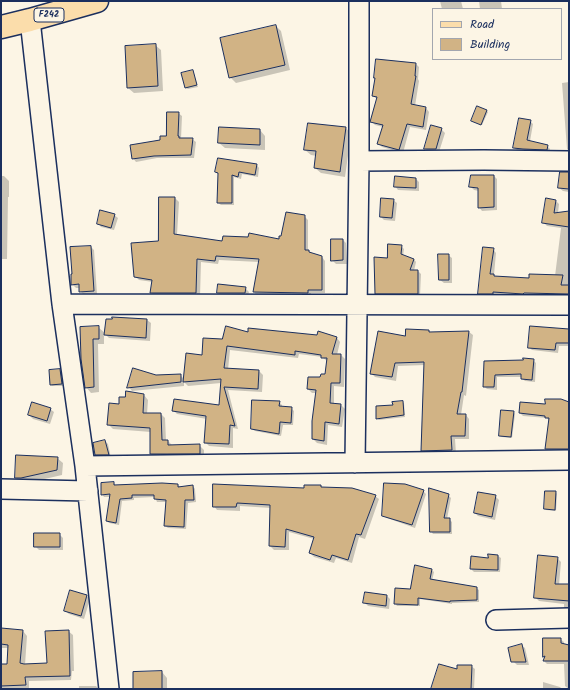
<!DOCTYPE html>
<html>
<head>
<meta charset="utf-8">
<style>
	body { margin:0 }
	#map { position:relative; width:570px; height:690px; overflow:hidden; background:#fcf5e5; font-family:Kalam,sans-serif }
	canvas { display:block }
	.frame { position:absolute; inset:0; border:2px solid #1b2f5e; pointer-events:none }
	.legend { position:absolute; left:432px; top:8px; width:130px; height:52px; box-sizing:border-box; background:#fcf5e5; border:1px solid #a2a6af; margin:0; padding:5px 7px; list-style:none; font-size:12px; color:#1b2f5e }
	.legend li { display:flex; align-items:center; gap:8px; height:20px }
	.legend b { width:20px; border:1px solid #a2a6af }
</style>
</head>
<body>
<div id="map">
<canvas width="570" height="690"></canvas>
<div class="frame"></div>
<ul class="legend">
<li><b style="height:5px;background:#fbddab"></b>Road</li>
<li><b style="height:11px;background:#d1b385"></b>Building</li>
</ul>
</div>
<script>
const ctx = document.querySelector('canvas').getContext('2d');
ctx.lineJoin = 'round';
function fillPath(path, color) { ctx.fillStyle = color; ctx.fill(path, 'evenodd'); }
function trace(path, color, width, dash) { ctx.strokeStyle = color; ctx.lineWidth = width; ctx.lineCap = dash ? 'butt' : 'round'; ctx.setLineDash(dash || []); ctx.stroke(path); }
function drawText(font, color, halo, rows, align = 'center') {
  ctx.font = font + ' Kalam,sans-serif'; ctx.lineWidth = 3.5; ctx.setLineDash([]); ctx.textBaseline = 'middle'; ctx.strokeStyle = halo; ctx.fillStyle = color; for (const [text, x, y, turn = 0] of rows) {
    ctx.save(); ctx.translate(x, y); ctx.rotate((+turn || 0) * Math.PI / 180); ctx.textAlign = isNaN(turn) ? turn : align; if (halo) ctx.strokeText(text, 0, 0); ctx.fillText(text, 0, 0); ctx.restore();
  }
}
fillPath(new Path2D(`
	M440 1H461L463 9H442Z
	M479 1H501L502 9H480Z
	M276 26 281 31 290 70 236 83 230 77Z
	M155 45 161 50 163 91 134 93 128 88Z
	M416 64 419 67 418 79 419 81 415 106 426 108 429 112 426 130 410 127 403 153 382 147 378 143 383 127 375 125 371 121 377 99 373 96Z
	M192 71 198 87 188 89 186 88Z
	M569 82V151L567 149 562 83Z
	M486 110 488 112 482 125 474 122Z
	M178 113 182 116 181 139H192L196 142 194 158H157L136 162 133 158 167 137Z
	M530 121 533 124 530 141 547 146 550 149 549 152H526L517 150 514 148Z
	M432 127 441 129 445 133 439 152 429 153 426 149Z
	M346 128 351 134 345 177 321 173 315 168 317 156 311 155 305 150Z
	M260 130 265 136V150L225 148 219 143Z
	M257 165 259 168 258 177 242 174 241 179 234 177V205H221L218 203V174L216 172Z
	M1 176H4L9 181V197H8L7 259H1Z
	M494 176 497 179V210L482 211 479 207V191L474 190 470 186Z
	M569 177V192L563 191 559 188Z
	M416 179 419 182V191L398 190 395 186Z
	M175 198 179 202 177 235 223 242 280 241 304 216 308 220V251L313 254 322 257 325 261V293H311V297L257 296 254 292 259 262 219 260 218 264 201 262 200 297 155 296 152 293 153 282 139 280 135 276 159 241Z
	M393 200 397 203 395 221 384 220 381 217Z
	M556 201 559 204 558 213 569 212V297H526L496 295V297H482L479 293 493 249 496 253 494 275 496 277 530 279 555 276 561 228 547 226 544 223Z
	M114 215 118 218 114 230 101 227 98 223Z
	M343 240 346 243 347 264H336L332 260Z
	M401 246 404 249 403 256 414 259 416 262 414 271H418L421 274 420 296H379L376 293 388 259Z
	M91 247 94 250 97 294 84 295 80 291V288H76L72 284Z
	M448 255 452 258V283H444L440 280Z
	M245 288 249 292 248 296H221L218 293Z
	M113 318 147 320 151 323 150 341 109 338 104 333V344H98L99 392 91 393 86 387 82 359 98 327 106 334Z
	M569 330V346H559L558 353 532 350 529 347Z
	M429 331 431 333 469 332 473 335 466 396 464 395 461 415H466L469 419V439H455L456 454H425L422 450 425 365 398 366 396 381 375 377 371 373 406 337Z
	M249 333 337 338 340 342 337 355H341L345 359 344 387 334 386V404L341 405 345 409 342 427 328 425 327 445 317 443 313 439 317 393H312L308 389 326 375 327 361 322 357 299 354 298 358 230 350 228 370 259 371 263 375 262 392 228 390 238 429 233 428V448L209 446 205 442 207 419 177 414 174 411 220 406 221 383 188 386 184 382V386L132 391 129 387 156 376 180 375 184 379 203 356 223 340Z
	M533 360 536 363 535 382 525 381 522 378V377H497V390L487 389 484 386 485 362Z
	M60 370 61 371 63 386H52L51 385Z
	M144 395 148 400 147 414H161L165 418 166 441H168L173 446 199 445 204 450V458H155L151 454V432L113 429 108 424 120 405Z
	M279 402 282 405V407L291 408 294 411 293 425H283L281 436 255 431 252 429Z
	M402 402 404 403 405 417 379 420 377 418Z
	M569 403V452H549L546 449 549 421 547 418 523 416 520 413 546 406Z
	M50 409 54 412 50 424 33 419 29 415Z
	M514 412 515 414 512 438 502 437 500 436Z
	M105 441 108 444 111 458H99L95 454Z
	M57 458 63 463 62 475 27 483H22L16 478Z
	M114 483 116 486 178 485 180 487 193 486 195 489 196 502 188 503 186 529 168 528 165 526 166 502H157L155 497 134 498V500L122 501 119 525 109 523 107 521 111 497H104L102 494Z
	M321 486 323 488 375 496 379 499 365 539 359 537 352 563 336 558 334 563 314 557 310 553 314 539 289 532V550H274L270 546 271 508 240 506V511L217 510 214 506Z
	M423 491 426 494 415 528 387 518 383 515Z
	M556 492 557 494 556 511 546 510 545 508Z
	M448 495 451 498 447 519H449L452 522V534H433L431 531Z
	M495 496 499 500 495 520 478 516 475 513Z
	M59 534 63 538V550H39L35 546Z
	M489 555 498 556 501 558 500 572H474L471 569 489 559Z
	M557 558 561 562 559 585H569V611L564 607V604L539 601 535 597Z
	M432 570 434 572 432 581 476 588 479 590V602L452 603V604L420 599V606H397L395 603Z
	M86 595 90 599 84 619 69 614 65 611Z
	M387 596 390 599 389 609 368 606 364 602Z
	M1 629 23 631 27 636 25 665 48 664 68 631 73 635 74 671H72L71 680 29 681V689H1V665H7L9 648H1Z
	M560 639 564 642V645L569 646V689L565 686 564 664H547L544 661 545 658 544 656Z
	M521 645 525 648 529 665H517L513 661Z
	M471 666 475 669 474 689H434L458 670Z
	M162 672 167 678V689H134Z
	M543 682 560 687 562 689H543Z
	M79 686H96L99 689H79Z`), '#0003');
const building = new Path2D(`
	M276 25 285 65 229 78 220 38Z
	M156 44 158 86 127 88 125 46Z
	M376 59 416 63 415 76H416L411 104 426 107 423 127 407 124 399 150 377 144 383 125 370 122 377 97 372 96 375 78H374Z
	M193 70 197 85 185 88 181 73Z
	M477 106 487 110 481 125 471 121Z
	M167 112H179L178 136H179V138H193L191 155 154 156 132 159 130 145 160 140V136H166Z
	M519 118 531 120 527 140 548 145 547 150 523 149 513 148Z
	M308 123 346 127 340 172 314 168 316 151 304 150Z
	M431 125 442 128 436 149H424Z
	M219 127 260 129V145L218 143Z
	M218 158 257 164 255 175 239 172 238 177 232 175V203H217L218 173 215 172Z
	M560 172H569V189L558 188Z
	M471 175H494V207L478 208V188L469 187Z
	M395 176 416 178V188L394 187Z
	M159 197H175L174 234 222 241 223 236 248 237 249 233 279 239V236H281L286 212 305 215V250H309V252L322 256V290H308V293L253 292 259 259 216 256 215 261 197 259 196 293H150L152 280 134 277 131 243 158 241Z
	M381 198 394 199 392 218 380 217Z
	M546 198 556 200 554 213 569 211V227L542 223Z
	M100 210 115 214 111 228 97 224Z
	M331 239H343V260L331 261Z
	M388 244 402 245 401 254 414 259 410 270H418V294H375L374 257 387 258Z
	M91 246 94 291 79 292V284L71 285V274H72L70 247Z
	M483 247 494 248 490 274H494V276L529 278V274L563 275 561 285H569V294L524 293 523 294 493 292V294H478Z
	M438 254H449V280H439Z
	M218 284 246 287 245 293H217Z
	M112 317 147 319 146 338 104 335 106 319H112Z
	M99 326V339H93L94 387 85 388 81 359 80 327Z
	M226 326 248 332V328L317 335 318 331 337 337 332 354H341L340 383H331L330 403 341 404 339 424 325 422 324 441 312 439V421L316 390 307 389 308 377H320L321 374H325L327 358H321V355L295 351V355L227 346 224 368 259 370 258 389 224 387 235 426 230 425 229 444 204 443 206 416 172 411 174 399 219 405 221 379 183 382 186 353 202 355 203 338 222 339Z
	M530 326 569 329V343H556L555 350 528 348Z
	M406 329 429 330V332L469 331 462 392H461L457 414H466L465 436H451L452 450 421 451 424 362 395 363 392 377 370 374 378 331 405 336Z
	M523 358 534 359 532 380 521 379V374L495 375 494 387H483L484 361 523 360Z
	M133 368 156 375 181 374V382L127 388Z
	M60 369 62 384 50 385 49 370Z
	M126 391 144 394 143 413H161L162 440H168V445L200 444V454H150V428L107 425 109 403 119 404V397H125Z
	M545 399H561L569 402V449H545L549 418H545V416L519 413 520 402 545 404Z
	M252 400 280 401 279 406 292 407 291 423 280 422 279 434 251 429Z
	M403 401 404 415 376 419V406L393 405 392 402Z
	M32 402 51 408 47 421 28 415Z
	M501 410 514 411 511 437 499 436Z
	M105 440 109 455H95L93 443Z
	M16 455 58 457 57 470 21 478H15Z
	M114 482V485L162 483 178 484V487L193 485 194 500H185L184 527 164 526 166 500 154 499V495H132V498L120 499 116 523 106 521 110 494 101 495V483Z
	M384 483 405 484 424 490 412 525 382 516Z
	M213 484 304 488V485H321V487L352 488 376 495 361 535 356 534 348 560 332 555 330 560 309 553 314 537 286 529 285 547 269 546 270 505 237 503 236 507H213Z
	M429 488 449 494 444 518H450V532H430Z
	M545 491H556L555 510 544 509Z
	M478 492 496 495 492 517 474 513Z
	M34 533H60V547H34Z
	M488 554 498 555V570L470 569 471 556 488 558Z
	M538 555 558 557 555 584H569V601L534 598Z
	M415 565 432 569 430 579 477 587V600L450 601V602L418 598V605L394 604 395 588 410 589Z
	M70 590 87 595 81 616 64 611Z
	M365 592 387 595 386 606 363 603Z
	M1 628 23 630 20 663 24 664 47 663 45 631 69 630 70 676 25 677 26 685 1 686V664H7L8 645 1 644Z
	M543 638H561V643L569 645V661H543L545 656 543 657Z
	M522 644 526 662H511L508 648Z
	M439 664 457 669V665H472L471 689H431Z
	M162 671V689H133V672Z`);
fillPath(building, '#d1b385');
trace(building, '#1b2f5e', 1);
const minor = new Path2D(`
	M30 20 62 304 85 466 109 689
	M359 161 484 160 569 161
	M62 304 569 305
	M355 463 359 161V1
	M85 466 569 460
	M1 489 88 491
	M496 620 569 618`);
const major = new Path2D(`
	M1 27 30 20 97 1`);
trace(minor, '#1b2f5e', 22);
trace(major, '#1b2f5e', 25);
trace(minor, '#fcf5e5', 19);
trace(major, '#fbddab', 22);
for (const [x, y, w] of [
	[49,15,30]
]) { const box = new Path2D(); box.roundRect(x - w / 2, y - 7, w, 14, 3); ctx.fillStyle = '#fcf5e5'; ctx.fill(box); trace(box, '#1b2f5e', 1); }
drawText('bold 9px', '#1b2f5e', null, [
	["F242",49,15]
]);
</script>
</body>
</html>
